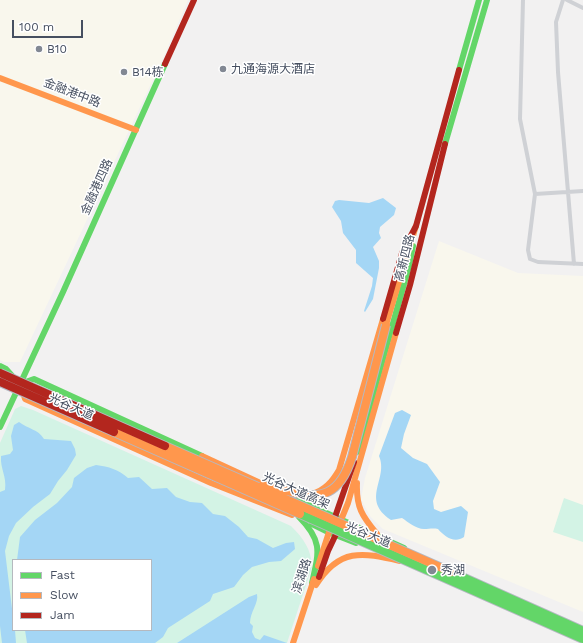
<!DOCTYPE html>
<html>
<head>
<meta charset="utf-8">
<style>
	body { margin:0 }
	#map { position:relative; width:583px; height:643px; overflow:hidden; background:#f2f1f1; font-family:"Work Sans",sans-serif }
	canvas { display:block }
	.legend { position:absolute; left:12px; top:559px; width:140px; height:72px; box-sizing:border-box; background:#fff; border:1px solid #b5b9bf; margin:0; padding:5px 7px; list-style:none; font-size:12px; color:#464f60 }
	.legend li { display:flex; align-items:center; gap:8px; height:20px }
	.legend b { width:20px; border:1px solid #b5b9bf }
	.scale { position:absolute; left:12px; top:20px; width:71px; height:18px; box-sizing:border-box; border:2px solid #464f60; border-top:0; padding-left:5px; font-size:12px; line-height:14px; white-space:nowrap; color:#464f60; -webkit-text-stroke:3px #fff; paint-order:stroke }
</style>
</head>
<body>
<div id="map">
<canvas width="583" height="643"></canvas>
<ul class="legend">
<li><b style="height:5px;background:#63d668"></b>Fast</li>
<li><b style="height:5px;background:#ff974d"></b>Slow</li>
<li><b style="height:5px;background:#b3261e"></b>Jam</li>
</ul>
<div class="scale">100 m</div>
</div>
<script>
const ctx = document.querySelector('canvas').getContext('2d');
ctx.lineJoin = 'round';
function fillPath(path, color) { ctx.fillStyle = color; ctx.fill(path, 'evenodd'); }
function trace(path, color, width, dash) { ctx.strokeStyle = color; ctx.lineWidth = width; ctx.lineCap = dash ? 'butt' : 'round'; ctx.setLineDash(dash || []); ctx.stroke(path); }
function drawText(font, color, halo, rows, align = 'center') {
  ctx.font = font + ' "Work Sans","Noto Sans SC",sans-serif'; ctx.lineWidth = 3; ctx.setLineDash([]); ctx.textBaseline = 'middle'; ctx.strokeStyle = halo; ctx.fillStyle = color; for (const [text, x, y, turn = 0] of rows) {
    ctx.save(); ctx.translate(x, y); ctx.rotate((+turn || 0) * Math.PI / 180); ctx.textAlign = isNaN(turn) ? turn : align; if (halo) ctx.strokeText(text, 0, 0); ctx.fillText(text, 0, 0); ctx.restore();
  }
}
fillPath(new Path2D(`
	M0 0H188L164 56 20 362H4L0 360Z
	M439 241 518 273 583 276V612L383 529 370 516 361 499 365 478Z`), '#f9f7ed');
fillPath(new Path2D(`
	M21 406 33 410 291 526C304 539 311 549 312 567L287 643H0V443L15 409ZM13 560H151V630H13Z
	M564 498 583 505V542L553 532Z`), '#d3f3e5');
fillPath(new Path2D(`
	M383 198 396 208 394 215 380 227 379 233 381 238 373 247 379 261V268L373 299 365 312 364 311 372 286 373 278 356 263V250L343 233 341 221 332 207 335 201 339 200 369 203Z
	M402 410 411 415 404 434 401 448 413 458 427 464 440 482 433 501 434 509 441 512 461 506 468 512 464 537C454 544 444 536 438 529 433 528 429 529 424 529 416 529 408 522 402 518L391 520C360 499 389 479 379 456L395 413Z
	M19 422C28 429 38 429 44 439L71 441 75 449 76 455 67 470 58 481 50 494 33 507 16 523 9 536 5 551 13 617V630H15L16 643H2L0 626V492L5 490C7 476 0 469 1 456L10 454 13 450 11 436 14 425Z
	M96 465C109 467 118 469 128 478L139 477 152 489 167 488 176 497 190 502 202 503 213 514 225 516 239 527 248 537 257 539 273 548 286 543 294 542 295 549 281 561 269 562 252 567 243 575 234 587 213 594 210 601 168 628 163 637 155 643H27L25 630H151V560H17L20 537 35 520 57 503 72 487 74 478 87 468Z
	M257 594C259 603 250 612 250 623L253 626 252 632 255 638 260 640 264 635 287 643H177L249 597Z`), '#a4d6f5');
trace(new Path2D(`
	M523 0 520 119 535 194 528 250 530 259 538 262 583 264
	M563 0 556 22 558 72 574 264
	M567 0 583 8
	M535 194 583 191`), '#cfd1d5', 4);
trace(new Path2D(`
	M459 70 479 0
	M445 144 487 0
	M0 366 6 369 15 379
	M20 384 34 379 202 456
	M0 427 63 292 165 64
	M357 452 409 266 413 246
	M282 493 404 548
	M299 517C323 541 319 552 312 583
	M312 524 328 532 356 543`), '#63d668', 6);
trace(new Path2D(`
	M0 78 136 130
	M386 325 416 226
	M22 389 25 399 211 483 292 515
	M202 456 269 487
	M357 483C356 507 362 516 377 534
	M312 494C325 490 332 482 339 470L383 319
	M341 520 348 503 396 333
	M318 566 330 529
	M316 585C339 548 362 552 400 561
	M293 643 314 579`), '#ff974d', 6);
trace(new Path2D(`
	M165 64 194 0
	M383 319 402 253 416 226 459 70
	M396 333 410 285 445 144
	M335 517 354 462
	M319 577 328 551 337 532`), '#b3261e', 6);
const fastBridge = new Path2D(`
	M300 514 583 639
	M451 572 583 631`);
const slowBridge = new Path2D(`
	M114 432 300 514
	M165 446 451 572
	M263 485C271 488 279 489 287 491 323 501 340 494 352 457L386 325`);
const jamBridge = new Path2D(`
	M0 373 165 446
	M0 382 114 432`);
trace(fastBridge, '#b5b8c2', 10, []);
trace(slowBridge, '#b5b8c2', 10, []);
trace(jamBridge, '#b5b8c2', 10, []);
trace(fastBridge, '#63d668', 8);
trace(slowBridge, '#ff974d', 8);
trace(jamBridge, '#b3261e', 8);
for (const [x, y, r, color] of [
	[39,49,4,"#828893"],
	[223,69,4,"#828893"],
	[124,72,4,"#828893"],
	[432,570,5,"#828893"]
]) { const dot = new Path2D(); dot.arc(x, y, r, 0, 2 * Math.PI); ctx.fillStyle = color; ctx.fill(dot); trace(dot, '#fff', 1.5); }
drawText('12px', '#464f60', '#fff', [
	["B10",47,49],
	["九通海源大酒店",231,69],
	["B14栋",132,72],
	["秀湖",441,570]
], 'left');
drawText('12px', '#464f60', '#fff', [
	["金融港中路",72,93,21],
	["金融港四路",97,187,-66],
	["高新四路",405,258,-76],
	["光谷大道",71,407,24],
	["光谷大道高架",296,491,24],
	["光谷大道",368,535,22],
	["滨湖路",302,576,-72]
]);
</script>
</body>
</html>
